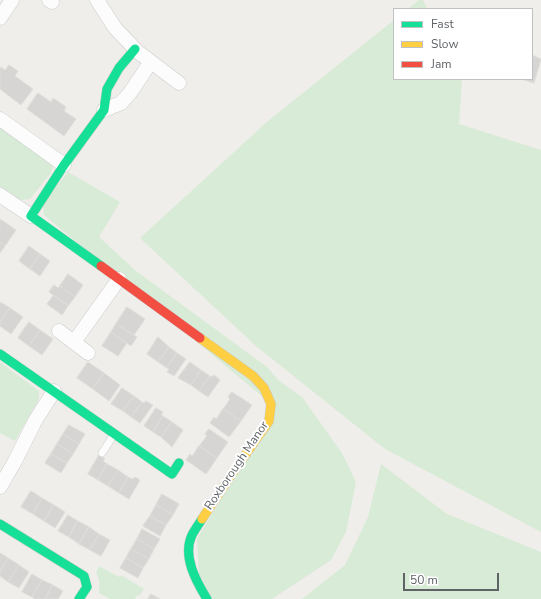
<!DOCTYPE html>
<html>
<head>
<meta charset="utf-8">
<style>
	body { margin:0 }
	#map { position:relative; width:541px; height:599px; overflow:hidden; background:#efeeea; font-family:"Nunito Sans",sans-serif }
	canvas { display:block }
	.legend { position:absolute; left:393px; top:8px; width:140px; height:72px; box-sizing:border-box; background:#fff; border:1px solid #bfc1c3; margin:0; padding:5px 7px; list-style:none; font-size:12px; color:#5f6368 }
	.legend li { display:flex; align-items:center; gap:8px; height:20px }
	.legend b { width:20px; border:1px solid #bfc1c3 }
	.scale { position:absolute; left:403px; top:573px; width:96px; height:18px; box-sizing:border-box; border:2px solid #5f6368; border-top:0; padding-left:5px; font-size:12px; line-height:14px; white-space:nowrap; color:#5f6368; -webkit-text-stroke:3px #fff; paint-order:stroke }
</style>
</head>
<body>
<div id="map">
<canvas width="541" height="599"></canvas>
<ul class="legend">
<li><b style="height:5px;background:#16e098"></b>Fast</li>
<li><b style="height:5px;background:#ffcf43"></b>Slow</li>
<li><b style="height:5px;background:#f24e42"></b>Jam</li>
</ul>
<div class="scale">50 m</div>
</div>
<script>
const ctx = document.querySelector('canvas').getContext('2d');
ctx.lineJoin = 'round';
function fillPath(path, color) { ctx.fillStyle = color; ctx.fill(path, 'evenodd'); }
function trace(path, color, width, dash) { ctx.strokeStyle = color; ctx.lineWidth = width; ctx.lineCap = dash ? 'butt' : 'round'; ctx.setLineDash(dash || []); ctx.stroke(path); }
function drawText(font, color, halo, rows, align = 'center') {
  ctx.font = font + ' "Nunito Sans",sans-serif'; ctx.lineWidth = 4; ctx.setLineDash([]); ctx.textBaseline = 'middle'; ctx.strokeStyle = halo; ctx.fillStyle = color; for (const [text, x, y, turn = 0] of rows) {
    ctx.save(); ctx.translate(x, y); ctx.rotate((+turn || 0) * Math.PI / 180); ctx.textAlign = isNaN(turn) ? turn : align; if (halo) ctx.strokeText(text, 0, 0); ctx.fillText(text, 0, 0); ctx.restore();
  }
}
fillPath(new Path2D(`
	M419 0H423L427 9H408Z
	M394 20V79H462L459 124 541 150V532L385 449 256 346 140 238 268 121Z
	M0 128 50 162 53 166 51 173 30 199 21 200 0 187Z
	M68 172 120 202 99 237 136 271 267 367 278 380 302 397 342 453 356 482 346 532 331 560 272 599H213L199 573 197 539 275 407 44 215 43 204Z
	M0 362 39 391V399L15 441 0 433Z
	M381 464 447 514 541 552V599H302L345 565 368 517Z
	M99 566 119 577 121 575 144 589 139 596 137 595 135 599H110L99 593C100 587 100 578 96 573Z`), '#d8ebd6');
const building = new Path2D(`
	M532 55 541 59 534 83 521 79H532Z
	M9 65 18 71 15 76 33 89 21 105 0 89V67L5 70Z
	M38 93 51 102 53 98 66 107 64 111 76 119 64 136 27 109Z
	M0 219 16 230 5 246 0 242Z
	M0 242 5 246 0 253Z
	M29 246 40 254 30 269 19 261Z
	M40 254 50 261 40 276 30 269Z
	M68 274 83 285 75 297 60 286Z
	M54 285 58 288 60 286 75 297 68 306 49 292Z
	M54 295 68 306 62 315 47 304Z
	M0 302 10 308 0 322Z
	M127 307 145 319 134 335 116 324Z
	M10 308 23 317 11 334 0 326V322Z
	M29 322 40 330 29 346 18 338Z
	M116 324 137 337 131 346 111 332Z
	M40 330 53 339 42 355 29 346Z
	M111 332 127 343 118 356 102 346Z
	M158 337 169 347 158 362 147 354Z
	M169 347 177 353 167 368 158 362Z
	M177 353 186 359 174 376 167 372 169 369 167 368Z
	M88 362 104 373 93 389 77 378Z
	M190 362 201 370 191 385 178 378Z
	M201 370 210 376 199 391 191 385Z
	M104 373 120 385 109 401 93 389Z
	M214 375 220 380 208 397 199 391 210 376 212 377Z
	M122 388 134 396 123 411 111 404Z
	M232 392 252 405 241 421 223 409 230 399 228 397Z
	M134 396 142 402 131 417 123 411Z
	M146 401 153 405 140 423 131 417 142 402 144 403Z
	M156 408 163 412 161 415 163 416 153 432 144 426Z
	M223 409 241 421 229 437 210 423 214 417 216 419Z
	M163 416 172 422 161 437 153 432Z
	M172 422 183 430 172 447 161 437Z
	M69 425 85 434 79 444 63 434Z
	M209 429 228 442 217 458 199 446 207 436 205 434Z
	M63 434 79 444 73 454 57 444Z
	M57 444 73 454 67 463 51 454Z
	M199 446 217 458 206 474 186 460 190 454 192 456Z
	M51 454 67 463 61 473 45 463Z
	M99 455 105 459 103 461 107 464 98 480 88 474Z
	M107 464 118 470 108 486 98 480Z
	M118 470 128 477 119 493 108 486Z
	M128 477 133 479 135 477 140 480 129 499 119 493Z
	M31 491 42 498 33 514 21 507Z
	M162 494 179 504 173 515 156 505Z
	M42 498 54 505 44 521 33 514Z
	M54 505 65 512 55 528 44 521Z
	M156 505 173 515 166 525 150 516Z
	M68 515 78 521 69 537 58 531Z
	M150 516 166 525 160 536 143 526Z
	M78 521 89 527 79 544 69 537Z
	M89 527 99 534 90 550 79 544Z
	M142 529 160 539 154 549 137 539Z
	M99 534 110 540 101 556 90 550Z
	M137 539 154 549 149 559 131 549Z
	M131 549 149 559 143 568 126 558Z
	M0 553 8 558 0 572Z
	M8 558 19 565 8 582 0 576V572Z
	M126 558 143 568 138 578 120 568Z
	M19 565 29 572 19 588 8 582Z
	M32 574 42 580 32 597 22 592Z
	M42 580 53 585 45 599H35L32 597Z
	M53 585 63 591 58 599H45Z
	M151 594 160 599H148Z`);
fillPath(building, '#d6d5d3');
trace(building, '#deddd9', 1);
const lane = new Path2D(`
	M102 453 113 436`);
const street = new Path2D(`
	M49 0 52 2
	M97 0 115 28 138 52 179 83
	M0 18 12 0
	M104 110 121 103 130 93 150 63
	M0 119 64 165
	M0 195 31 216
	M59 331 88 353
	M74 342 119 279
	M0 487 15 461 35 421 54 391`);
const fast = new Path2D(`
	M101 266 31 216 64 165 104 110 107 89 119 68 135 49
	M0 354 172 474 179 463
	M202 519C199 524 195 529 192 535 182 556 196 581 207 599
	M0 524 84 576 87 587 79 599`);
const slow = new Path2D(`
	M200 338 253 376 264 388 271 404 269 421 229 478 202 519`);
const jam = new Path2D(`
	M101 266 200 338`);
trace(lane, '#cbcccc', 8);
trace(street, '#cbcccc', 15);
trace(fast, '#cacacb', 10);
trace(slow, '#cacacb', 10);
trace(jam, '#cacacb', 10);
trace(lane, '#fdfcfc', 7);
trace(street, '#fdfcfc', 14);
trace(fast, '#16e098', 9);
trace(slow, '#ffcf43', 9);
trace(jam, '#f24e42', 9);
drawText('12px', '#5f6368', '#fff', [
	["Roxborough Manor",237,466,-56]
]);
</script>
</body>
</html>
